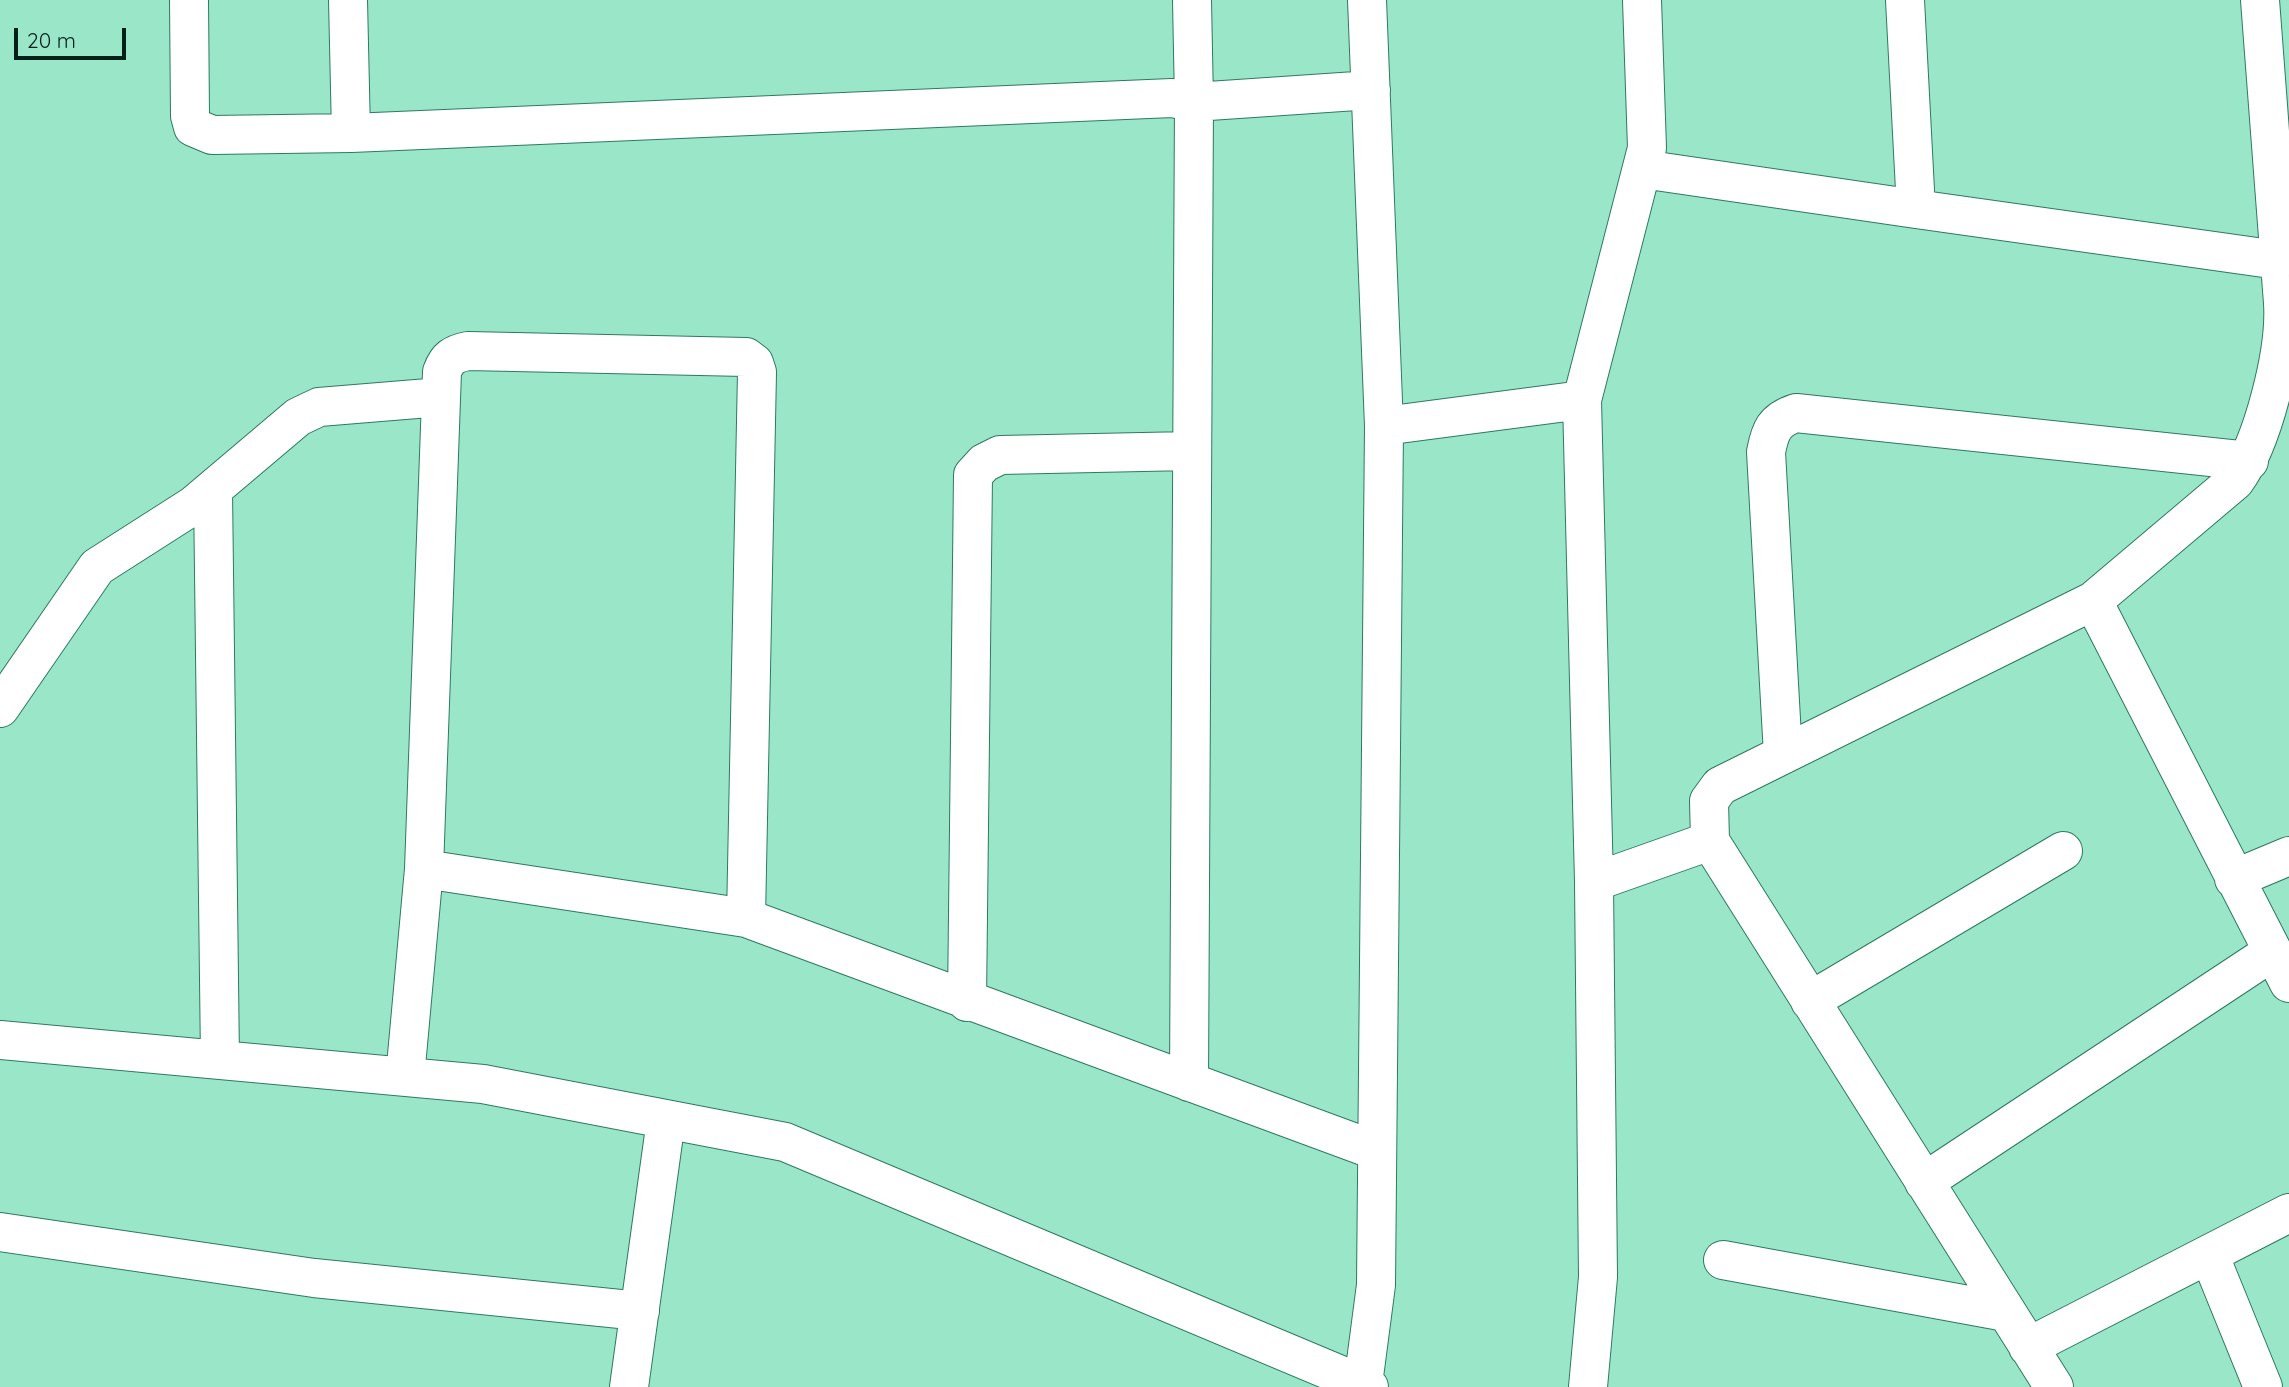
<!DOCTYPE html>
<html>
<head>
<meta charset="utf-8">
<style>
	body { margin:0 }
	#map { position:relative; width:2289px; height:1387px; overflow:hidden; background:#9ae6c9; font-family:Quicksand,sans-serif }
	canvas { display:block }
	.scale { position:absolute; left:14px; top:28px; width:112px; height:32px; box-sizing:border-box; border:4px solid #012118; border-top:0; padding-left:9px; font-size:21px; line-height:24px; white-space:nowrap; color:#012118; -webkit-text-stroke:5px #9ae6c9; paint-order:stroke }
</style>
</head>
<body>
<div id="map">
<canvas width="2289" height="1387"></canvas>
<div class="scale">20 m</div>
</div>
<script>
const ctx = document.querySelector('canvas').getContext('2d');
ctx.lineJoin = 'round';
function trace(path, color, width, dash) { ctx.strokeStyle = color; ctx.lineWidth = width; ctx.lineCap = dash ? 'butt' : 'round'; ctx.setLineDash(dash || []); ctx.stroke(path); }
const minor = new Path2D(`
	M189 0 190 116 193 127 212 135 351 133 1172 98 1194 102 1371 90
	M348 0 351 133
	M1367 0 1384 426
	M1642 169 1916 209 1905 0
	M1916 209 2278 260
	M1582 400 1647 148 1642 0
	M213 491 220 1060
	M2093 601 2235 481C2263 443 2286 351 2283 303L2260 0
	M0 708 97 567 194 505 298 417 319 407 441 397
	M1783 755 1766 452C1770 431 1774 420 1796 413L2249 461
	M424 869 746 918 1377 1151
	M2234 879 2289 856
	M1594 882 1710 841
	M1810 1001 2063 851
	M967 1002 973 475 984 463 1000 455 1190 451
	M0 1040 483 1084 785 1142 1369 1387
	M405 1077 424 869 442 372C447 358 453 354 468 351L746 357 754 363 757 372 746 918
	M1189 1082 1194 102 1192 0
	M1924 1182 2272 952
	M0 1232 314 1278 640 1311
	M2209 1254 2263 1387
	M1723 1260 2006 1312
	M2028 1347 2289 1213
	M1363 1384 1376 1285 1384 426 1582 400 1594 882 1598 1277 1588 1387
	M629 1387 666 1120
	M2054 1387 1710 841 1709 801 1720 786 2093 601 2289 983`);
trace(minor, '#2d7a61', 40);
trace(minor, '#fff', 38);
</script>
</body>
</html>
